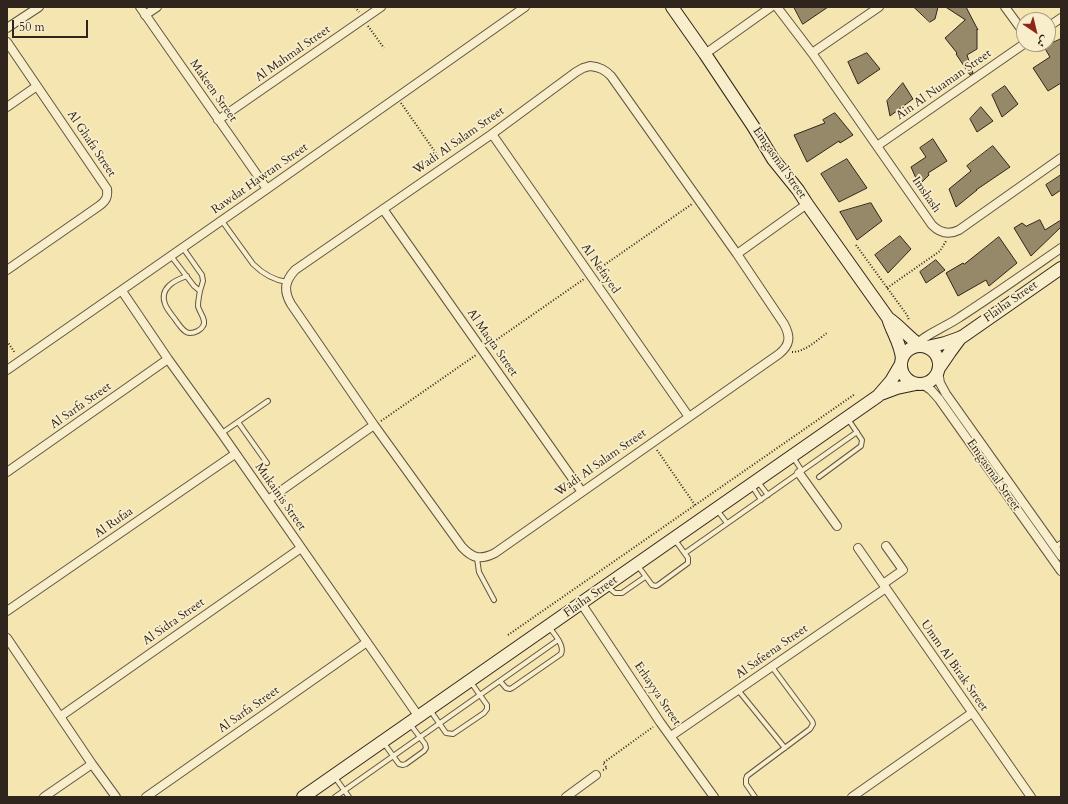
<!DOCTYPE html>
<html>
<head>
<meta charset="utf-8">
<style>
	body { margin:0 }
	#map { position:relative; width:1068px; height:804px; overflow:hidden; background:#f4e5b1; font-family:Cardo,Amiri,serif }
	canvas { display:block }
	.frame { position:absolute; inset:0; border:8px solid #30251c; pointer-events:none }
	.north { position:absolute; left:1016px; top:12px; width:40px; height:40px; box-sizing:border-box; background:#f8eecc; border:1px solid #a89e86; border-radius:50%; rotate:145deg; font-size:11px; font-weight:700; line-height:16px; text-align:center; color:#30251c }
	.north::after { content:''; display:block; margin:auto; width:14px; height:18px; background:#8f2418; clip-path:polygon(50% 0,100% 100%,50% 72%,0 100%) }
	.scale { position:absolute; left:12px; top:20px; width:76px; height:18px; box-sizing:border-box; border:2px solid #30251c; border-top:0; padding-left:5px; font-size:12px; line-height:14px; white-space:nowrap; color:#30251c; -webkit-text-stroke:3px #f8eecc; paint-order:stroke }
</style>
</head>
<body>
<div id="map">
<canvas width="1068" height="804"></canvas>
<div class="frame"></div>
<div class="north">ش</div>
<div class="scale">50 m</div>
</div>
<script>
const ctx = document.querySelector('canvas').getContext('2d');
ctx.lineJoin = 'round';
function fillPath(path, color) { ctx.fillStyle = color; ctx.fill(path, 'evenodd'); }
function trace(path, color, width, dash) { ctx.strokeStyle = color; ctx.lineWidth = width; ctx.lineCap = dash ? 'butt' : 'round'; ctx.setLineDash(dash || []); ctx.stroke(path); }
function drawText(font, color, halo, rows, align = 'center') {
  ctx.font = font + ' Cardo,serif'; ctx.lineWidth = 3.5; ctx.setLineDash([]); ctx.textBaseline = 'middle'; ctx.strokeStyle = halo; ctx.fillStyle = color; for (const [text, x, y, turn = 0] of rows) {
    ctx.save(); ctx.translate(x, y); ctx.rotate((+turn || 0) * Math.PI / 180); ctx.textAlign = isNaN(turn) ? turn : align; if (halo) ctx.strokeText(text, 0, 0); ctx.fillText(text, 0, 0); ctx.restore();
  }
}
const building = new Path2D(`
	M794 7H828L803 24Z
	M914 7H938L935 19 930 22Z
	M946 7H966L978 30 977 29V49L967 55 973 73 970 75 956 54 957 53 945 38 965 20Z
	M1061 39V83L1048 91 1033 68 1050 57 1044 47Z
	M867 53 880 69 858 84 848 62Z
	M903 83 913 99 890 116 887 101Z
	M1005 86 1018 104 1002 117 992 95Z
	M981 107 993 121 977 132 970 119Z
	M835 113 853 135 840 143 839 141 807 162 794 135 825 123 823 120Z
	M933 139 947 161 928 173 929 175 919 185 911 167 926 157 920 148Z
	M993 146 1010 167 976 190H977L956 207 949 189 971 171 967 166Z
	M847 159 867 188 839 202 821 174Z
	M1061 175V190L1052 196 1046 185Z
	M871 203 882 221 857 240 840 212Z
	M1040 220 1045 230 1061 220V227L1031 256 1014 228 1022 223 1026 226Z
	M900 236 911 249 888 273 875 255Z
	M999 237 1017 263 989 286 986 280 958 296 946 273 963 263 964 264Z
	M936 260 945 270 926 283 920 272Z`);
fillPath(building, '#968969');
trace(building, '#30251c', 1);
const lane = new Path2D(`
	M222 221 253 264C263 274 273 280 287 282
	M171 256 194 286 200 291 203 281 202 275 183 248
	M187 276C175 280 159 288 165 304 167 310 173 316 177 322 180 326 184 333 190 333 195 333 201 330 203 326 207 320 199 312 198 306 198 301 199 296 200 291
	M238 422 267 463
	M222 433 268 401
	M793 457 802 471
	M819 477 861 446 862 440 848 419
	M758 482 768 495
	M752 486 761 500
	M717 510 727 523
	M1055 547 1061 543
	M685 553 857 432
	M477 558 479 572 494 600
	M638 566 652 585 656 586 658 585 688 563V558L675 540
	M608 587 615 593H622L645 577
	M500 681 506 688 510 689 512 688 561 654C565 645 554 634 549 627
	M738 690 785 748
	M430 710 446 733 453 734 456 732 484 713 487 709V705L470 681
	M383 742 399 764 403 765 406 764 424 751 426 748 425 744 410 724
	M334 776 349 797
	M335 797 558 640
	M755 797 746 784V779L747 776 810 729 813 724 812 721 772 667`);
const street = new Path2D(`
	M140 7 267 189
	M777 7 812 53 932 225C940 233 949 235 959 230L1061 158
	M1005 7 1024 33
	M145 15 157 7
	M1048 27 1061 18
	M7 28 39 7
	M7 42 107 189C108 197 106 201 99 206L7 270
	M812 53 879 7
	M705 54 771 7
	M590 66C600 67 605 70 611 76L737 254 784 324C791 337 790 345 779 354L495 553C481 560 473 559 462 547L374 425 291 304C283 290 285 281 295 270L492 134 576 72 583 68Z
	M7 107 37 86
	M218 120 381 7
	M492 134 689 417
	M877 146 1024 44
	M383 209 582 492
	M737 254 807 204
	M122 291 168 359 222 434 419 717
	M912 348C925 334 944 328 960 317 994 295 1028 271 1061 248
	M7 370 267 189 525 7
	M938 371 940 383 946 394 1061 556
	M922 384 931 390 939 399 1061 571
	M7 472 168 359
	M799 473 837 526
	M268 500 374 425
	M858 548 1031 797
	M883 584 903 570 886 546
	M581 603 660 722 714 797
	M7 611 235 454
	M7 638 92 764 116 797
	M61 716 301 548
	M671 736 886 588
	M44 797 92 764
	M146 797 367 642
	M566 797 596 775
	M852 797 972 713`);
const secondary = new Path2D(`
	M672 7 705 54 753 126 773 159 798 190 807 204 888 318C892 332 901 344 902 359
	M888 318C900 326 909 338 921 346
	M901 365a19 19 0 1 1 38 0a19 19 0 1 1-38 0Z
	M927 347 945 343 962 337 1061 268
	M939 368 950 352 961 337
	M881 394 897 388 916 384
	M303 797 878 396 891 381 901 364`);
trace(lane, '#615541', 6);
trace(street, '#615541', 10);
trace(secondary, '#30251c', 14);
trace(new Path2D(`
	M355 7 359 12
	M368 26 384 48
	M401 103 440 159
	M856 245 907 315 909 320
	M597 270 692 204
	M887 288 940 251 946 241
	M7 341 15 353
	M489 345 584 279
	M792 352C805 352 817 340 827 333
	M381 421 476 355
	M657 450 695 505
	M508 635 855 394
	M603 770 607 768 603 763 653 727`), '#30251c', 2, [1, 2]);
trace(lane, '#f8eecc', 4);
trace(street, '#f8eecc', 8);
trace(secondary, '#f8eecc', 12);
drawText('12px', '#30251c', '#f8eecc', [
	["Al Mahmal Street",293,54,-35],
	["Ain Al Nuaman Street",944,85,-35],
	["Makeen Street",213,91,55],
	["Wadi Al Salam Street",459,141,-35],
	["Al Ghafa Street",91,144,56],
	["Emgasmal Street",779,163,55],
	["Rawdat Hawtan Street",260,179,-35],
	["Imshash",926,195,55],
	["Al Nefayed",600,269,55],
	["Flaiha Street",1011,302,-35],
	["Al Maqta Street",492,343,55],
	["Al Sarfa Street",81,406,-35],
	["Wadi Al Salam Street",601,463,-35],
	["Emgasmal Street",993,475,55],
	["Mukainis Street",280,497,55],
	["Al Rufaa",114,523,-35],
	["Flaiha Street",591,597,-35],
	["Al Sidra Street",174,622,-35],
	["Al Safeena Street",772,652,-35],
	["Umm Al Birak Street",954,666,55],
	["Erhayya Street",657,694,56],
	["Al Sarfa Street",249,710,-35]
]);
</script>
</body>
</html>
